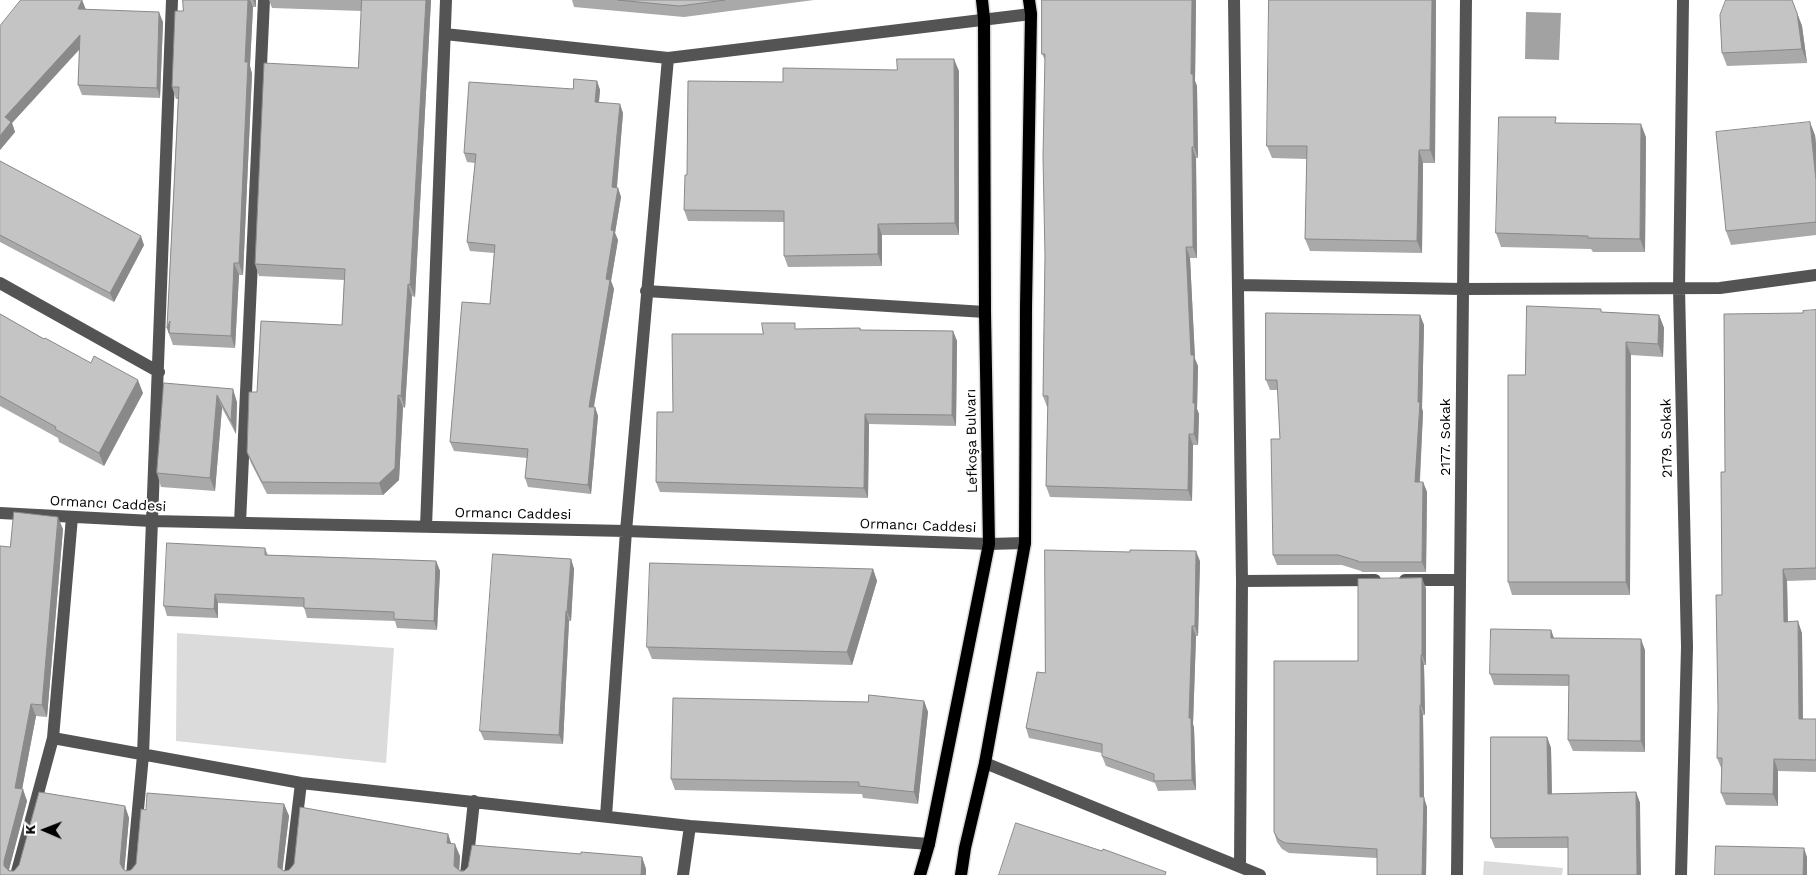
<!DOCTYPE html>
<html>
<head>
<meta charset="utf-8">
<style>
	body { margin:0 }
	#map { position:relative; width:1816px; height:875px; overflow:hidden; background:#fff; font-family:"Work Sans",sans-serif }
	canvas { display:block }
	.north { position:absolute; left:20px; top:805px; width:50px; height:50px; -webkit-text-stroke:4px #fff; paint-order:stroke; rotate:271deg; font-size:14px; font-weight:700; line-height:20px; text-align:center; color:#000 }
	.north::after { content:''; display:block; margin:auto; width:18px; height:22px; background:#000; clip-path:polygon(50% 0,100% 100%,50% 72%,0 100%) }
</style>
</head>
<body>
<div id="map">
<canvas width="1816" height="875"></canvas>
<div class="north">K</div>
</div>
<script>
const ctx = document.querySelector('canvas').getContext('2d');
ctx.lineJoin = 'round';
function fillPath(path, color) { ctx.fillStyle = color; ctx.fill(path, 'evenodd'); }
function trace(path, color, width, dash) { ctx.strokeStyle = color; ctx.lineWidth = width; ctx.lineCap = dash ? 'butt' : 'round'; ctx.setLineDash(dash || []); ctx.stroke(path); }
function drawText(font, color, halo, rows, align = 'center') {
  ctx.font = font + ' "Work Sans",sans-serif'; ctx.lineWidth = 4; ctx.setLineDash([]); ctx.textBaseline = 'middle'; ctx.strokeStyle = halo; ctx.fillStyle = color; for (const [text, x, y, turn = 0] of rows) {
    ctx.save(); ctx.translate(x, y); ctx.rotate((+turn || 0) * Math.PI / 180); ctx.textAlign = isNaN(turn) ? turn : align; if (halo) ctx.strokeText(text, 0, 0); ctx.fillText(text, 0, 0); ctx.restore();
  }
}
fillPath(new Path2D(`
	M177 633 394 648 386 763 176 741Z
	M1484 861 1563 868 1562 875H1483Z`), '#dbdbdb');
fillPath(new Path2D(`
	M1526 12 1561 13 1559 60 1525 59Z`), '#a2a2a2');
const major = new Path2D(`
	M920 875 929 844 989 544 985 312 984 19 982 0
	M961 875 965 848 985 763 1025 543 1026 307 1031 14 1029 0`);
trace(major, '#dbdbdb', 15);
trace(new Path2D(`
	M1234 0 1242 581 1240 867
	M445 34 668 58 1031 14
	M0 283 159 372
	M1238 285 1462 289 1720 288 1816 275
	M646 291 985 312
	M0 513 152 521 626 531 989 544 1025 543
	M240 523 264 0
	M426 527 446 0
	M1405 580H1460
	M1242 581 1375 580
	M53 738 301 783 690 826 929 844
	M985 763 1260 875
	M606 816 626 531 668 58
	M16 875 53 738 72 517
	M132 875 143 755 172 0
	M290 875 301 783
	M466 875 474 801
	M683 875 690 826
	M1457 875 1466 0
	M1681 875 1687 647 1679 288 1683 0`), '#545454', 12);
trace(major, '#000', 12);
fillPath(new Path2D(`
	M82 0 86 10 163 22 160 98 82 95 78 85 80 49 12 123 15 132 0 150V26Z
	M183 0H256V7H253L250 63V66L252 74 243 275H239L235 348 173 345 167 328 178 99H176L172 87 183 11Z
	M269 0H431L415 297 412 296 405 408 403 407 399 480 383 495 267 494 251 463 247 452 257 392 342 325 344 280 259 276 255 264 358 68 362 11 272 8Z
	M572 0H814L684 17 574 7Z
	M1196 0 1195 81 1197 86 1198 158H1196L1197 258H1190L1195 359 1198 366 1197 409 1199 414 1198 445H1193L1192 501 1050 497 1046 486 1048 407H1047L1043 396 1045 256V60L1042 54Z
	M1436 0 1435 163H1423L1422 253 1310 251 1305 239 1307 159 1272 158 1267 146Z
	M1797 13 1802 26 1807 63 1727 66 1722 53Z
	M897 70 959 71V235H882V266L788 267 784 256V222L688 221 684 210 687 175 783 82Z
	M597 81 600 90 599 102 623 113 617 188H618L621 197 615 233 618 240 611 281 614 289 594 407H595L598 416 591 494 528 487 525 478 527 458 454 451 450 442 490 304 494 253 470 251 467 242 475 163 467 162 464 153 573 89Z
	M1558 123 1646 137 1645 252H1593L1591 249 1501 247 1496 233Z
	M1815 135 1816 144V235L1731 245 1726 231Z
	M0 161 144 245 114 302 0 242Z
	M1816 310V580L1787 581 1788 622 1802 633 1803 719H1816V772L1778 771V806L1726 805 1721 793 1722 770 1717 758 1722 595 1803 313Z
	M1602 312 1659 315 1664 328 1663 357 1631 355 1630 595H1512L1508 582 1525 375Z
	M0 314 44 339 143 393 104 466 59 442 58 438 0 406Z
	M1420 315 1424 325 1422 408 1423 412 1420 482H1423L1427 492 1426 572H1362L1361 571 1342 565H1277L1273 555 1280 439 1278 390H1270L1266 380Z
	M860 328 861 330 953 331 957 341 956 426 869 424 868 498 660 492 656 482 673 412 763 334 797 329Z
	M164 383 237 402 236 434 222 408 215 491 161 487 157 473Z
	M63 529 47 717 36 716 22 789 27 801 9 870 14 871 125 806 129 818 124 870 126 871 131 870 136 864 146 810 284 804 289 816 282 870 284 871 448 834 451 844 460 856 459 870 460 871 581 854 642 857 646 869V875H0L10 547Z
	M265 548 268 555 436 561 440 571 437 630 397 628 395 621 307 618 304 607 218 603V618L167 616 164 606Z
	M571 559 574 569 571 621H569L563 744 484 740 480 731Z
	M1200 561 1198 636H1196L1193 724 1194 728 1196 790 1158 791 1155 783 1106 766 1102 756V753L1029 738 1026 728 1045 673Z
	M873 569 877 581 852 665 652 659 647 647Z
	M1426 588V665H1424L1425 715H1423L1424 798 1427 807 1426 875H1377V858L1289 853 1282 849 1277 842 1274 832Z
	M1551 630 1554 638 1645 650V752L1573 751 1568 740 1569 686 1494 685 1490 674Z
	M924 701 928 712 918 804 863 798 862 794 675 790 671 779 868 702Z
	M1547 737 1551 748 1552 794 1636 792 1640 803 1568 848H1495L1491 838Z`), '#a9a9a9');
fillPath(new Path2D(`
	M82 0 86 10 78 9Z
	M248 0H250L253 7 250 66 252 74 243 275 239 263 245 62Z
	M253 0H256V7Z
	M426 0H431L415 297 410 285Z
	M1192 0H1196L1195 81 1197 86 1198 158 1194 147 1191 74Z
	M1432 0H1436L1435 163 1430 150Z
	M159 12 163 22 160 98 157 88Z
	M1797 13 1802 26 1807 63 1802 49Z
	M80 35 84 44 12 123 15 132 0 150V136L5 117Z
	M954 59 959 71V235L955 223Z
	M597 81 600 90 598 111 595 102Z
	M620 104 623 113 616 196 612 187Z
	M1810 122 1815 135 1816 144V180Z
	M1641 124 1646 137 1645 252 1640 239Z
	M1192 147 1196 158 1197 258 1193 247Z
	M1419 150 1423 163 1422 253 1417 241Z
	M618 188 621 197 615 233 618 240 611 281 614 289 592 416 589 407 611 230Z
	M878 224 882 235V266L878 254Z
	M141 236 144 245 114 302 110 293Z
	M1186 247 1190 258 1195 359 1198 366 1197 409 1199 414 1198 445 1194 434Z
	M234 263 239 275 235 348 231 336Z
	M408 284 412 296 405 408 401 396Z
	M1420 315 1424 325 1422 408 1423 412 1419 492 1415 482Z
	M1659 315 1664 328 1663 357 1658 344Z
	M170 321 169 333 171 340 167 328Z
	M953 331 957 341 956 426 952 415Z
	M1626 342 1631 355 1630 595 1626 582Z
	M138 380 143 393 104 466 99 453Z
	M233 389 237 402 236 434 231 421Z
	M217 395 222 408 215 491 210 478Z
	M398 395 403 407 399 480 383 495 379 483Z
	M595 407 598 416 591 494 588 485Z
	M865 414 869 424 868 498 864 488Z
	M1189 434 1193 445 1192 501 1188 490Z
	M1423 482 1427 492 1426 572 1422 562Z
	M58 517 63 529 47 717 42 705Z
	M1196 551 1200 561 1198 636 1195 626Z
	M571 559 574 569 571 621 567 612Z
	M436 561 440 571 437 630 434 621Z
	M873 569 877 581 852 665 847 652Z
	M1783 569 1787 581 1788 634 1784 622Z
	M1422 578 1426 588V665L1422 655Z
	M215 594 218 603V618L214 609Z
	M566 611 569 621 563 744 559 735Z
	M1798 621 1802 633 1803 731 1799 719Z
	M1192 626 1196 636 1193 724 1194 728 1196 790 1192 780 1189 718Z
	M1551 630 1555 642 1551 638Z
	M1641 639 1645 650V752L1641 741Z
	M1421 655 1424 665 1425 715 1421 705Z
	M924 701 928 712 918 804 914 792Z
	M31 704 36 716 20 800 15 788Z
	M1420 705 1423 715 1424 798 1427 807 1426 875H1422L1420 797Z
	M1547 737 1551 748 1552 805 1548 794Z
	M1774 759 1778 771V806L1773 794Z
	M23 789 27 801 8 873 4 866V861Z
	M1636 792 1640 803 1641 875H1637Z
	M284 804 289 816 282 874 278 867V862Z
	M125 806 129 818 124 875 120 863Z
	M448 834 452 846 447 843Z
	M455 844 460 856 459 875 454 866Z
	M1804 848 1807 857V875H1803Z
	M642 857 646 869V875H641Z`), '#898989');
const building = new Path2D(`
	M21 0H82L78 9 159 12 157 88 78 85 80 35 5 117 11 122 0 136V26Z
	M183 0H248L245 62H248L239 263H234L231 336 169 333 170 321 167 328 179 87H172L175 11H183Z
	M362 0H426L410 285 408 284 401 396 398 395 395 468 379 483 262 482 247 452 249 392H257L261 321 342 325 345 269 255 264 264 63 358 68Z
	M618 0H725L680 6Z
	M1042 0H1192L1191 74H1193L1194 147H1192L1193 247H1186L1191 355H1194L1193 403H1195L1194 434H1189L1188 490 1046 486 1048 396H1043L1045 256 1043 157 1045 54H1042Z
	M1269 0H1432L1430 150H1419L1417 241 1305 239 1307 146H1267Z
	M1726 0H1792L1797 13 1802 49 1722 53 1720 15Z
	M897 59H954L955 223 878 224V254L784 256V211L684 210 685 175H687L688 81 783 82V68L897 70Z
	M574 79 597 81 595 102 620 104 612 187 618 188 611 230 614 231 606 279 610 280 589 407H595L588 485 525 478 528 449 450 442 462 302 490 304 495 245 467 242 476 154 464 153 469 82 573 89Z
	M1499 117H1556L1555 123 1641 124 1640 239 1588 238V236L1496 233Z
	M1810 122 1816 180V222L1726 231 1716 132Z
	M0 161 141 236 110 293 0 235Z
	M1527 306 1601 309V312L1659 315 1658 344 1626 342V582H1508V375H1525Z
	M1816 310V568L1783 569 1784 622 1798 621 1799 719H1816V760L1774 759 1773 794 1721 793 1722 758H1717L1718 707 1716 595H1722L1721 472H1725L1724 314 1803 313V311Z
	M1266 313 1420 315 1418 402H1420L1415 482H1423L1422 562H1358V561L1338 555H1273L1271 439H1280L1277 380H1266Z
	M0 314 44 339 45 338 91 363 94 356 138 380 99 453 55 429 56 427 0 396Z
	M762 323H795V329L860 328V330L953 331 952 415 865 414 864 488 656 482 657 412H673L672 334H763Z
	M164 383 233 389 231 421 217 395 210 478 157 473Z
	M14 512 58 517 42 705 31 704 15 788 23 789 4 861V866L9 871H14L19 865 39 792 125 806 120 863 123 869 126 871 131 870 136 864 141 809 146 810 147 793 284 804 278 862V867L284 871 289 870 294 864 300 807 448 834 447 843 455 844 454 866 460 871H464L468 867 472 845 581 854V852L642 857 641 875H0V546L10 547Z
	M167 543 265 548V555L436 561 434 621 394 619V612L304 608V598L215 594 214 609 164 606Z
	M1045 550 1130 552V550L1196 551 1195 626H1192L1189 718H1191L1192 780 1154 781V774L1102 756V744L1026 728 1037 672 1045 673Z
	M493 554 571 559 567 612 566 611 559 735 480 731Z
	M650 563 873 569 847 652 647 647Z
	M1422 578V655H1421V705H1420V797H1424L1422 875H1377V849L1285 843 1278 839 1274 832V661H1358V579Z
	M1491 629 1551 630V638L1641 639V741L1568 740 1569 675 1490 674Z
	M869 695 924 701 914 792 859 786V782L671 779 673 698 868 702Z
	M1491 737H1547L1548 794 1636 792 1637 875H1568V837L1491 838Z
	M1016 823 1102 851 1103 849 1166 872 1165 875H999Z
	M1716 846 1804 848 1803 875H1715Z`);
fillPath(building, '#c4c4c4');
trace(building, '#898989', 1);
drawText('14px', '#000', '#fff', [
	["2177. Sokak",1446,437,-90],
	["2179. Sokak",1667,438,-91],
	["Lefkoşa Bulvarı",972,441,-91],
	["Ormancı Caddesi",108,504,3],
	["Ormancı Caddesi",513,514,1],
	["Ormancı Caddesi",918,526,2]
]);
</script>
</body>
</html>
